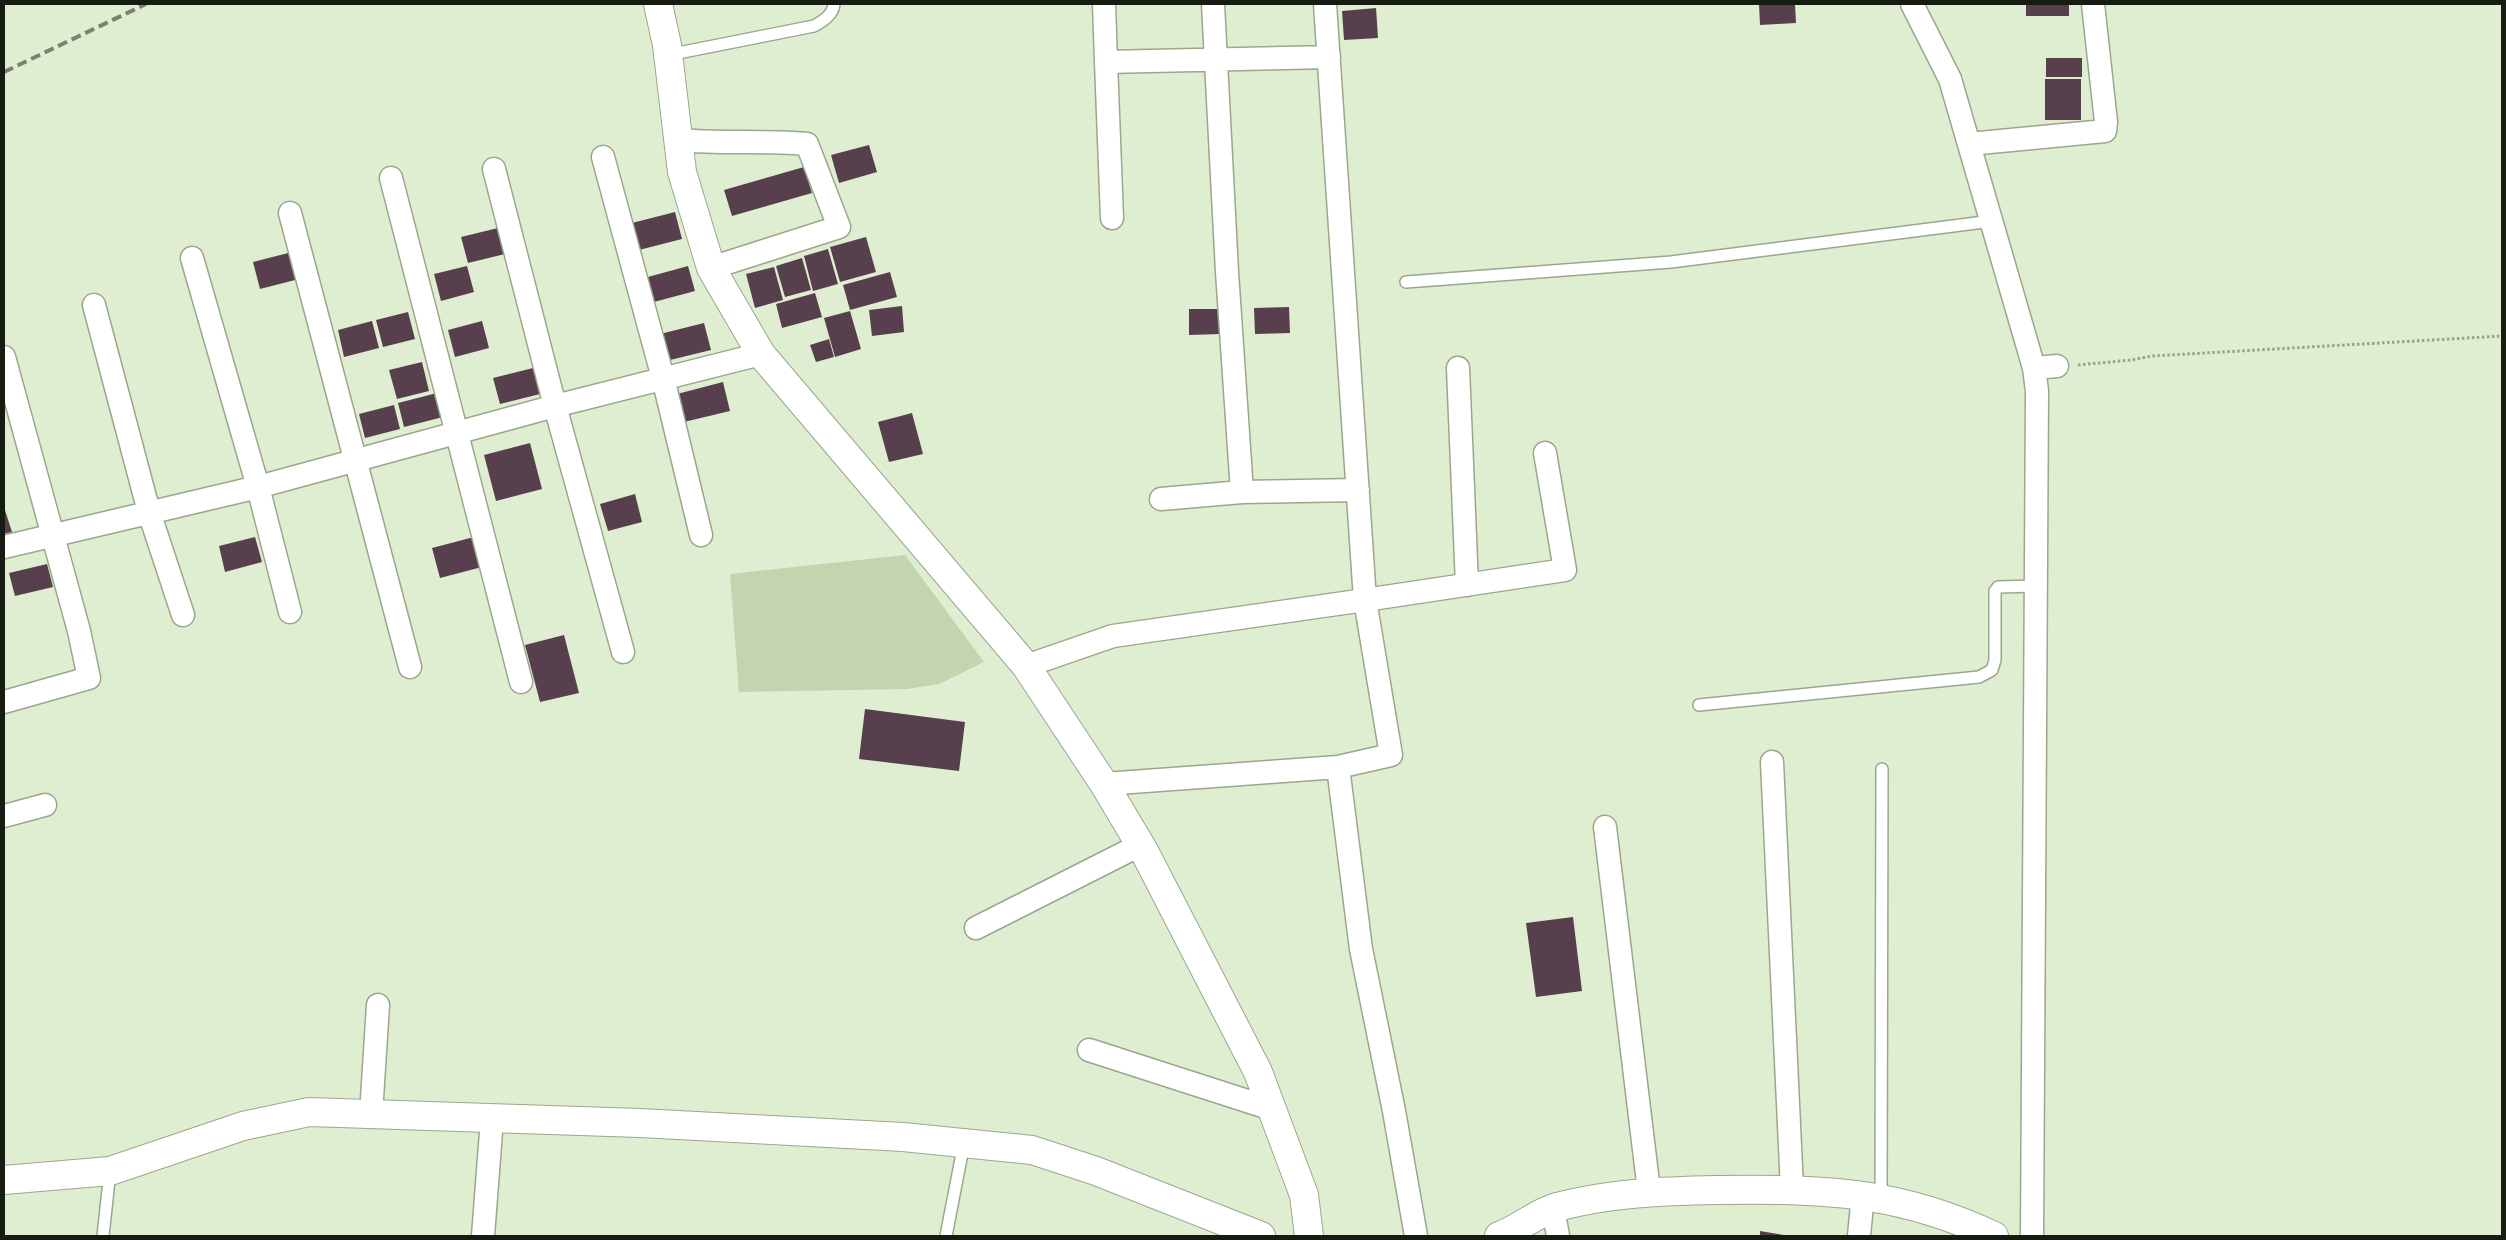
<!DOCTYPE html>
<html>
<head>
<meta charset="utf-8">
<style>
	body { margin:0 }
	#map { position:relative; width:2506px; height:1240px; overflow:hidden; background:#dfeed1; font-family:Rubik,sans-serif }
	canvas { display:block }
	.frame { position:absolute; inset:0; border:5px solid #171c12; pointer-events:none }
</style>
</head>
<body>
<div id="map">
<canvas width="2506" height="1240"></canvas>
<div class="frame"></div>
</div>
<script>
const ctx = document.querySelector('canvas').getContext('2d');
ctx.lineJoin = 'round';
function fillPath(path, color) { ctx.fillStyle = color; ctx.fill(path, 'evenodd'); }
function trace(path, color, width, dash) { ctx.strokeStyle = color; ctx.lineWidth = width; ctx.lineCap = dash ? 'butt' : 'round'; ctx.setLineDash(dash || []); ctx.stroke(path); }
fillPath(new Path2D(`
	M905 555 984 662 939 684 907 689 739 692 730 574Z`), '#c2d5af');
fillPath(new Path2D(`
	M1759 4H1795L1796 23 1760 25Z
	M2026 4H2069V16H2026Z
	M1376 8 1378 38 1344 40 1342 11Z
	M2046 58H2082V77H2046Z
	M2045 79H2081V120H2045Z
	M869 145 877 172 839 183 831 155Z
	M804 167 812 193 732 216 724 190Z
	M675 212 682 239 639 250 632 223Z
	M498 228 505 254 468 263 461 237Z
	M866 237 876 272 840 282 830 247Z
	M828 249 838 284 813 291 804 256Z
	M292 252 299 279 260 289 253 262Z
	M802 258 811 290 785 297 776 266Z
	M467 266 474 292 441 301 434 274Z
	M688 266 695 291 654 302 648 277Z
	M774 267 783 300 755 308 746 274Z
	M890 272 897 297 850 310 843 285Z
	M815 293 822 317 782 328 776 304Z
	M902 306 904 332 872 336 869 310Z
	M1289 307 1290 333 1255 334 1254 308Z
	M1189 309H1219L1220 334 1189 335Z
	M850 311 861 349 835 357 824 318Z
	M408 312 415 339 383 347 376 320Z
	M372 321 379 348 344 357 338 330Z
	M482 321 489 348 455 357 448 330Z
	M704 323 711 350 666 361 660 334Z
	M829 339 834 357 816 362 810 345Z
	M422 362 429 391 397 399 389 370Z
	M533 368 540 394 500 404 493 378Z
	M723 382 730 411 684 422 677 394Z
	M437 393 443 417 404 427 398 403Z
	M394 405 400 429 365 438 359 414Z
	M912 413 923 454 889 462 878 422Z
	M530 443 542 489 496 501 484 455Z
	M635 494 642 522 608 531 600 504Z
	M4 507 12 532 4 534Z
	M255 537 262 562 225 572 219 546Z
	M474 537 482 567 440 578 432 548Z
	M47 564 53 587 15 596 9 573Z
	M564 635 579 693 540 702 525 645Z
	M865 709 965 722 959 771 859 759Z
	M1573 917 1582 991 1536 997 1526 923Z
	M1760 1231 1784 1235V1236H1760Z`), '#583f4d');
const service = new Path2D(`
	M668 55 814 26C823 21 833 15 834 4
	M1406 282 1671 262 1992 221
	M1699 705 1979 677 1992 670 1995 660V591L1998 587 2036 586
	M1881 1198 1882 769
	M103 1236 110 1171
	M946 1236 964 1143`);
const minor = new Path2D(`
	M1104 4 1106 62 1329 57
	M1213 4 1227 272 1242 492
	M1325 4 1365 600 1565 570 1545 453
	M1912 4 1950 79 2034 368
	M1106 62 1112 218
	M679 140C722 144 764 140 807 144L839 227 711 268
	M1969 144 2105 131 2106 122 2093 4
	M603 157 663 378 701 535
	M494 169 555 406 623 652
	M391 178 521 682
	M290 213 410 667
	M192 258 258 487 290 612
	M94 305 149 512 183 615
	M1458 368 1467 585
	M1161 499 1242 492 1358 490
	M4 547 258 487 555 406 761 354
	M1026 666 1113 636 1365 600 1391 755 1338 767 1361 949 1394 1111 1416 1236
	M4 702 89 678 79 631 4 357
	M1772 762 1792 1189
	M1104 784 1338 767
	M4 816 45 805
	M1605 827 1649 1191
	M976 928 1140 845
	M1089 1050 1272 1109
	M371 1114 378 1005
	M1553 1208 1558 1236
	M483 1236 492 1119
	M1859 1236 1863 1194
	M2032 1236 2037 391 2034 368 2057 366`);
const tertiary = new Path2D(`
	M658 4 667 45 682 172 711 268 761 354 1026 666 1104 784 1144 851 1258 1072 1304 1195 1309 1236
	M4 1180 110 1171 243 1126 309 1112 640 1123 903 1137 1032 1150 1096 1171 1261 1236
	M1499 1236C1519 1229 1536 1213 1557 1207 1610 1193 1662 1191 1718 1190 1821 1188 1899 1191 1994 1236`);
trace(service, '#9aa78d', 14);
trace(minor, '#9aa78d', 25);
trace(tertiary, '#9aa78d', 30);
trace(new Path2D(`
	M2078 365 2131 360 2152 356 2502 336`), '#98a38d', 3, [2.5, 2.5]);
trace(service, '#fff', 11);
trace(minor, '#fff', 22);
trace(tertiary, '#fff', 28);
trace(new Path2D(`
	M4 72 146 4`), '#798370', 4, [10, 5]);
</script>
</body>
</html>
